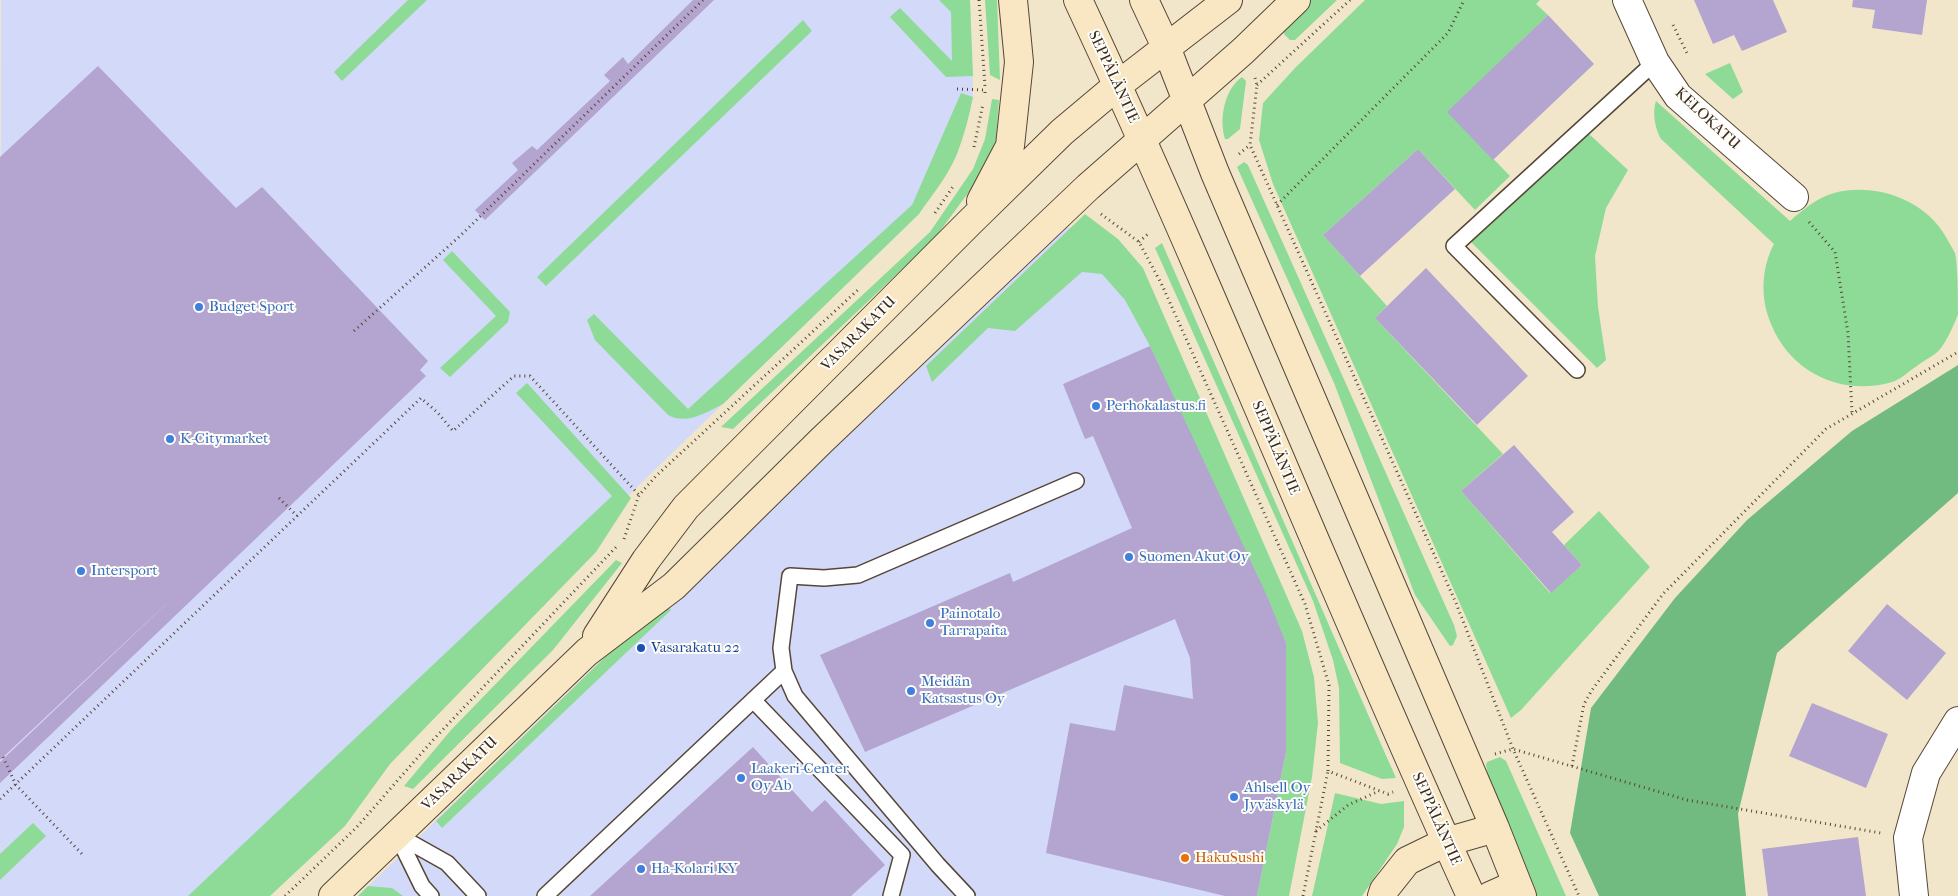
<!DOCTYPE html>
<html>
<head>
<meta charset="utf-8">
<style>
	body { margin:0 }
	canvas { display:block; background:#f1e6ca }
</style>
</head>
<body>
<canvas width="1958" height="896"></canvas>
<script>
const ctx = document.querySelector('canvas').getContext('2d');
ctx.lineJoin = 'round';
function fillPath(path, color) { ctx.fillStyle = color; ctx.fill(path, 'evenodd'); }
function trace(path, color, width, dash) { ctx.strokeStyle = color; ctx.lineWidth = width; ctx.lineCap = dash ? 'butt' : 'round'; ctx.setLineDash(dash || []); ctx.stroke(path); }
function drawText(font, color, halo, rows, align = 'center') {
  ctx.font = font + ' "IM FELL French Canon",serif'; ctx.lineWidth = 4; ctx.setLineDash([]); ctx.textBaseline = 'middle'; ctx.strokeStyle = halo; ctx.fillStyle = color; for (const [text, x, y, turn = 0] of rows) {
    ctx.save(); ctx.translate(x, y); ctx.rotate((+turn || 0) * Math.PI / 180); ctx.textAlign = isNaN(turn) ? turn : align; if (halo) ctx.strokeText(text, 0, 0); ctx.fillText(text, 0, 0); ctx.restore();
  }
}
fillPath(new Path2D(`
	M1 0H970L973 97 919 214 215 896H0Z
	M1051 224 1096 233 1134 282 1286 643V752L1257 896H358Z`), '#d3d9f9');
fillPath(new Path2D(`
	M408 0H427L342 81 334 72Z
	M939 0H970L973 76 946 77 890 17 900 8 952 61 951 12Z
	M985 0H997L1000 80 990 75Z
	M1309 0H1337L1295 40H1290L1284 34 1282 25Z
	M1365 0H1540L1536 4 1548 15 1448 112 1510 176 1475 210 1418 149 1323 235 1387 306 1375 318 1503 454 1461 491 1550 593 1582 565 1564 545 1599 511 1650 567 1521 710 1511 718 1273 184 1259 140 1263 103 1295 68Z
	M803 20 812 31 546 286 537 277Z
	M1730 63 1743 92 1733 99 1705 74Z
	M1242 77 1246 81 1240 129 1228 139H1225C1219 119 1224 90 1242 77Z
	M961 93 973 97C969 117 964 136 957 154 948 176 932 195 919 214L723 404C706 413 686 425 668 415L595 340 587 320 594 314 688 409 912 205Z
	M992 99 999 100 996 140 979 178 935 238 733 429 721 427 930 232 973 169 985 139Z
	M1656 101 1790 221C1803 210 1816 198 1834 193 1874 182 1925 199 1946 237 1949 242 1952 248 1955 253 1958 264 1958 303 1958 314 1956 321 1946 342 1941 348 1936 355 1924 360 1917 366 1909 371 1900 380 1892 382 1842 397 1790 372 1771 324 1760 299 1761 268 1774 244L1661 139C1655 129 1652 112 1656 101Z
	M1589 134 1628 170 1606 208 1595 256 1598 307 1606 360 1597 368 1471 242Z
	M1244 162 1248 165 1454 625 1457 636 1453 645 1450 646 1415 595 1334 383 1237 167Z
	M1085 214 1118 239 1143 268 1302 631 1314 677 1318 723 1312 777 1289 896H1257L1286 752V643L1150 346 1125 300 1102 274 1082 272 1015 331 988 328 932 382 926 366Z
	M1162 243 1384 751 1396 778 1382 779 1340 763 1339 688 1333 660 1313 601 1155 248Z
	M452 251 510 312 508 322 450 377 440 368 496 316 443 260Z
	M527 383 631 498 596 552 390 764 345 826 270 896H188L612 496 516 393Z
	M616 560 622 563 553 650 413 789 404 786 451 730Z
	M663 601 671 610 442 828 436 821Z
	M1500 757 1506 761 1566 896H1535L1489 779 1486 765 1487 762Z
	M1335 793 1381 804 1404 801V827L1397 844 1362 896H1312Z
	M33 823 46 836 0 880V854Z
	M368 886 392 888 403 896H358Z`), '#8edb98');
fillPath(new Path2D(`
	M1958 365V493L1777 653 1738 814 1746 896H1599L1570 833 1591 708 1675 598 1747 520 1852 431Z`), '#72bb80');
fillPath(new Path2D(`
	M693 0H714L485 220 475 210 518 170 512 163 532 146 537 150 610 81 604 75 623 57 628 64Z
	M1694 0H1773L1787 32 1742 51 1734 35 1713 44Z
	M1853 0H1927L1922 35 1872 28 1875 10 1852 7Z
	M1548 15 1594 64 1493 160 1447 112Z
	M98 66 236 208 262 187 428 361 420 370 426 376 0 783V762L183 588 0 760V157Z
	M1418 149 1455 189 1360 276 1323 235Z
	M1426 268 1528 376 1477 425 1375 318Z
	M1150 346 1267 596 1286 643V752L1257 896H1225L1046 853 1070 723 1115 731 1124 685 1193 699 1190 658 1175 619 865 752 820 655 1010 573 1013 582 1132 528 1093 436 1085 439 1063 384Z
	M1514 445 1574 512 1552 532 1582 565 1551 593 1461 491Z
	M1887 604 1946 653 1907 700 1848 651Z
	M1812 703 1888 734 1866 788 1789 756Z
	M753 747 812 812 825 800 885 865 851 896H590Z
	M1858 837 1866 896H1768L1762 849Z`), '#b4a4d0');
const lane = new Path2D(`
	M1577 370 1454 246 1655 62
	M753 700 902 855 891 896
	M397 835 447 863 478 896
	M397 835 422 886 431 896
	M545 896 784 671
	M967 896 938 865 795 696 784 671 781 648 790 576 824 578 858 575 1076 481`);
const street = new Path2D(`
	M1627 0 1655 62 1678 96 1794 197
	M1914 896 1908 838 1926 773 1958 721`);
const secondary = new Path2D(`
	M1078 0C1216 295 1335 599 1471 896
	M1144 0 1166 47 1215 173 1495 828 1522 896
	M981 201 1010 146 1019 62 1013 0
	M597 636 646 560 686 507 969 223 1062 132 1118 85 1228 0
	M333 896 587 652 674 586 821 441 1088 187 1243 51 1296 0
	M1382 896 1384 890 1407 861 1446 842 1495 828
	M1490 896 1517 884`);
trace(lane, '#564638', 18);
trace(street, '#564638', 30);
trace(secondary, '#564638', 30);
trace(new Path2D(`
	M979 0 985 86
	M1673 25 1688 55
	M1255 78 1257 85 1250 145 1456 603 1513 749 1579 896
	M1257 85 1350 0
	M957 89 985 90V93
	M974 147 983 104
	M1239 154 1250 145
	M1277 205 1448 33 1464 0
	M935 213 954 185
	M1101 214 1139 242 1162 285 1305 604 1329 685 1328 771 1388 794 1393 792
	M1809 222 1835 252 1848 333 1852 413
	M1139 242 1150 232
	M354 331 460 236 703 0
	M279 498 297 516
	M624 539 639 495 656 476 860 288
	M1495 754 1513 749 1687 800 1881 833
	M3 757 16 785 82 854
	M1572 766 1584 704 1592 690 1663 594 1826 429 1958 352
	M0 799 421 398 438 413 453 431 514 376H530L639 495
	M1316 831 1348 805 1379 791
	M285 896 356 828 433 740 618 545
	M1303 896 1328 771`), '#564638', 3, [1, 4]);
trace(lane, '#fff', 15);
trace(street, '#fff', 28);
trace(secondary, '#f9e7c3', 28);
for (const [x, y, r, color] of [
	[199,307,5,"#3f7fe0"],
	[1096,406,5,"#3f7fe0"],
	[170,439,5,"#3f7fe0"],
	[1129,557,5,"#3f7fe0"],
	[81,571,5,"#3f7fe0"],
	[930,623,5,"#3f7fe0"],
	[641,648,5,"#1a4fb4"],
	[911,691,5,"#3f7fe0"],
	[741,778,5,"#3f7fe0"],
	[1234,797,5,"#3f7fe0"],
	[1185,858,5,"#e8710a"],
	[641,869,5,"#3f7fe0"]
]) { const dot = new Path2D(); dot.arc(x, y, r, 0, 2 * Math.PI); ctx.fillStyle = color; ctx.fill(dot); trace(dot, '#fdfcf7', 2); }
drawText('15px', '#3b2a1e', '#fdfcf7', [
	["SEPPÄLÄNTIE",1113,77,65],
	["KELOKATU",1707,119,43],
	["VASARAKATU",859,334,-45],
	["SEPPÄLÄNTIE",1275,448,67],
	["VASARAKATU",460,774,-44],
	["SEPPÄLÄNTIE",1436,819,66]
]);
drawText('15px', '#366cbe', '#fdfcf7', [
	["Budget Sport",209,307],
	["Perhokalastus.fi",1106,406],
	["K-Citymarket",180,439],
	["Suomen Akut Oy",1139,557],
	["Intersport",91,571],
	["Painotalo",940,614],
	["Tarrapaita",940,631],
	["Meidän",921,682],
	["Katsastus Oy",921,699],
	["Laakeri-Center",751,769],
	["Oy Ab",751,786],
	["Ahlsell Oy",1244,788],
	["Jyväskylä",1244,805],
	["Ha-Kolari KY",651,869]
], 'left');
drawText('15px', '#164399', '#fdfcf7', [
	["Vasarakatu 22",651,648]
], 'left');
drawText('15px', '#c56008', '#fdfcf7', [
	["HakuSushi",1195,858]
], 'left');
</script>
</body>
</html>
